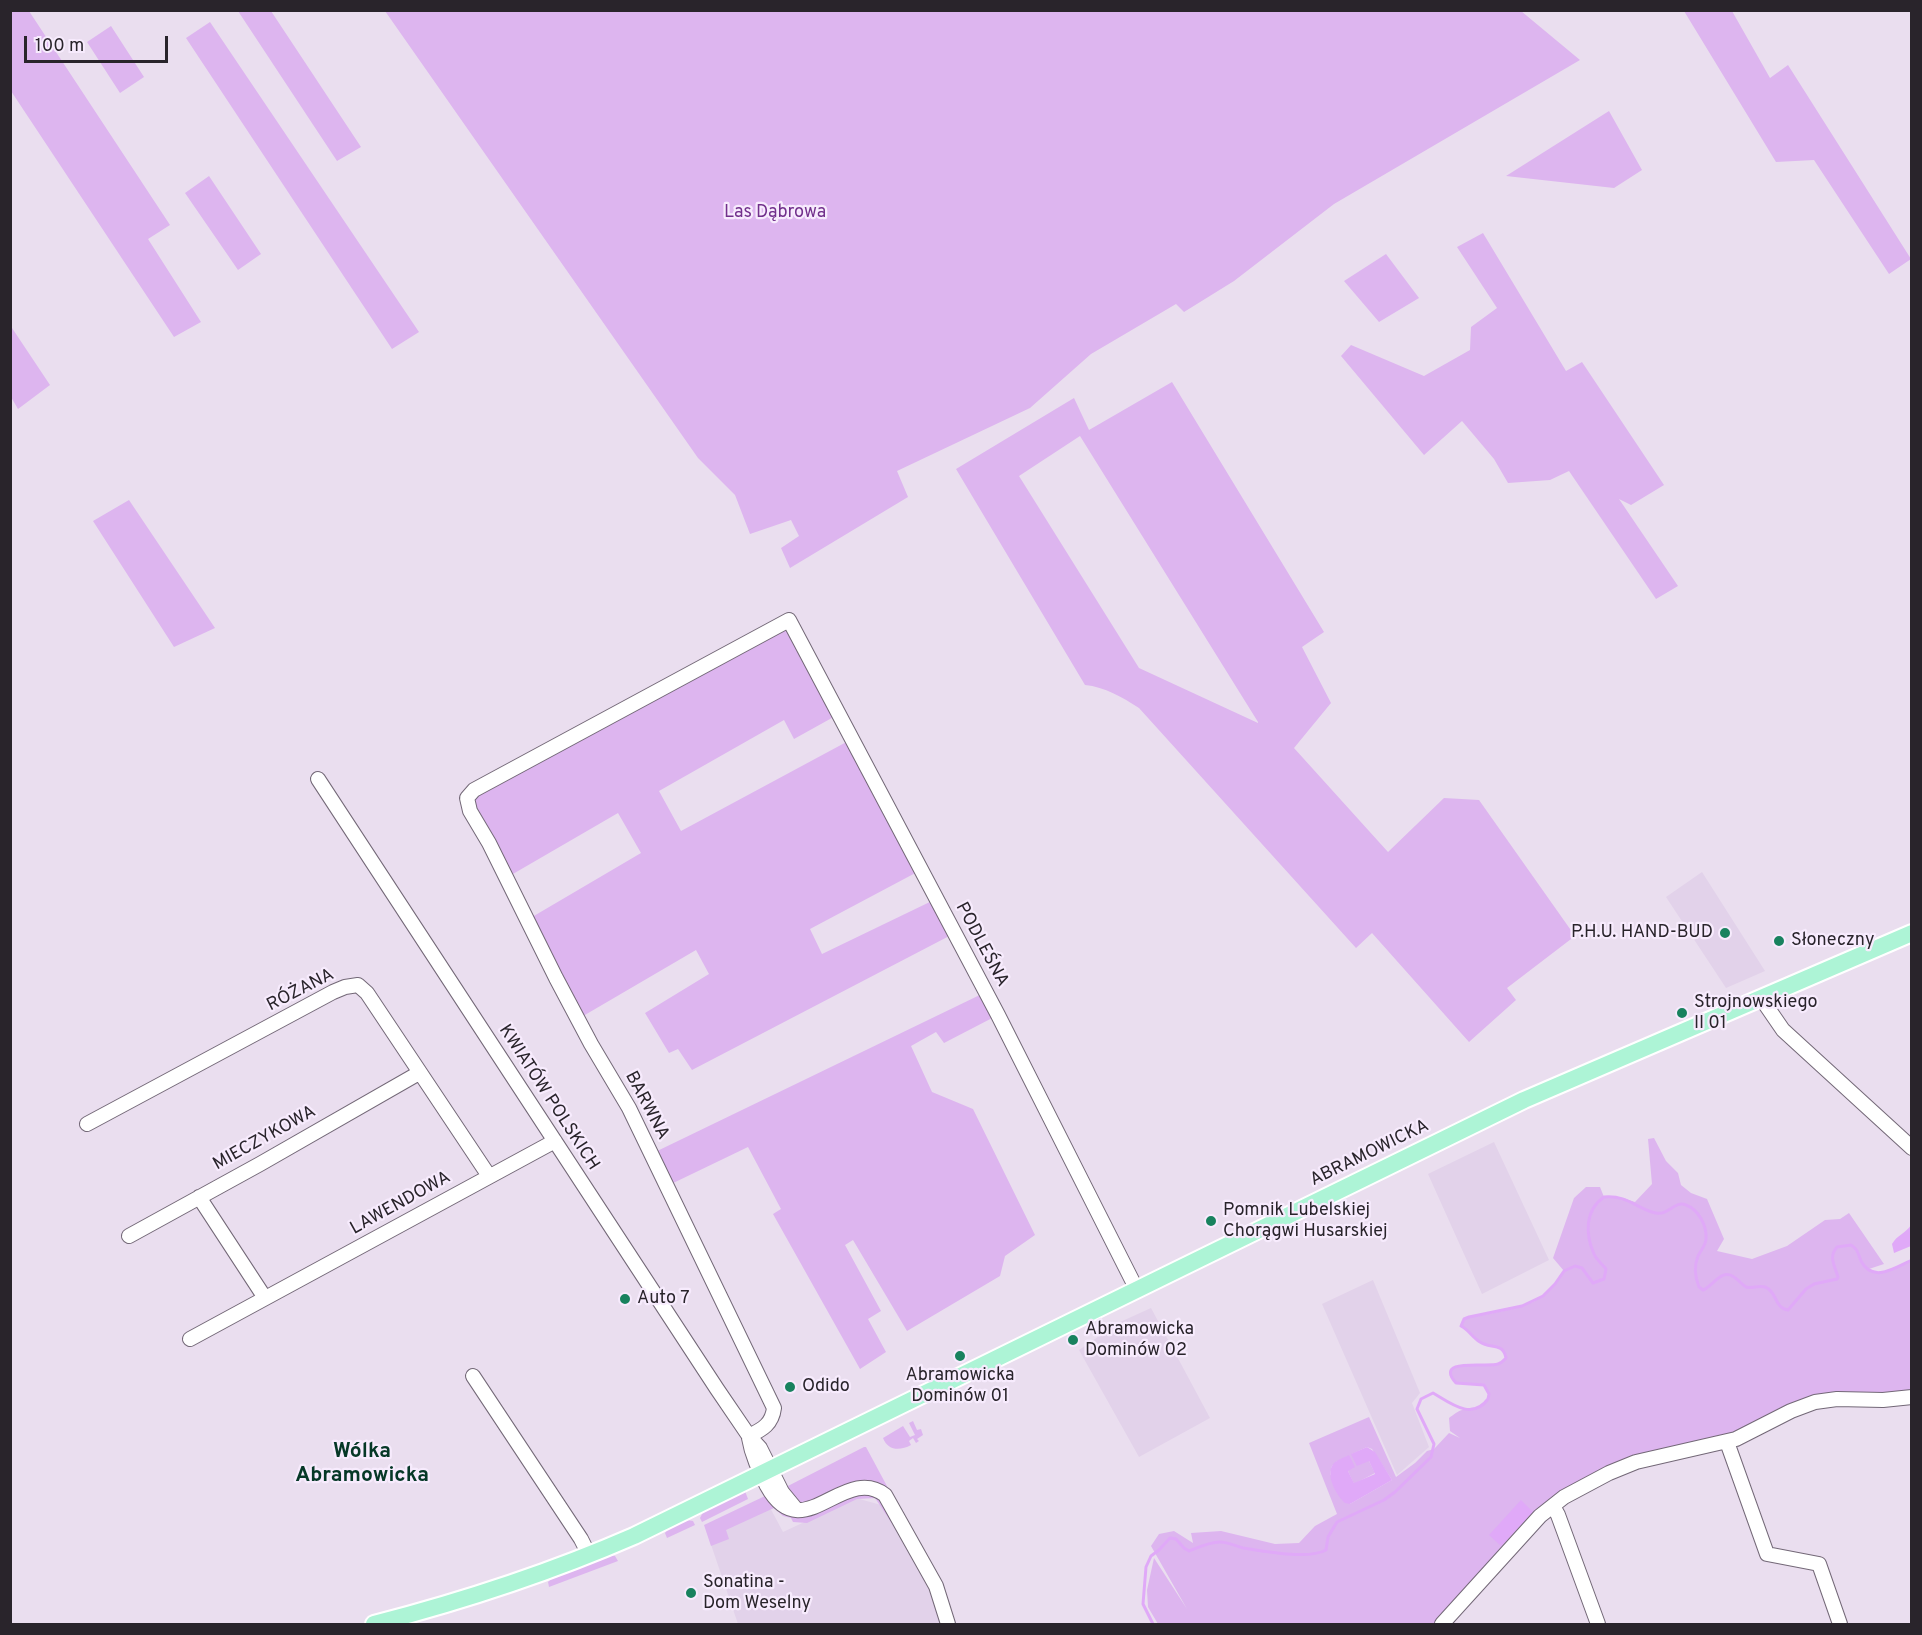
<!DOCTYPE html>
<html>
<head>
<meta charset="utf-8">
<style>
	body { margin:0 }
	#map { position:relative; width:1922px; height:1635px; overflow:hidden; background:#eadeef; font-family:Overpass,sans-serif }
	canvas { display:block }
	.frame { position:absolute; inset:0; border:12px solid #29242b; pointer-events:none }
	.scale { position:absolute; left:24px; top:36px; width:144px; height:27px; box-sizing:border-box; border:3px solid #29242b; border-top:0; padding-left:8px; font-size:18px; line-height:21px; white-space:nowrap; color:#29242b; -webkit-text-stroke:4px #f7ebfd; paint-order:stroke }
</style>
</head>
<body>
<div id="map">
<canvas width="1922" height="1635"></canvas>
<div class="frame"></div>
<div class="scale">100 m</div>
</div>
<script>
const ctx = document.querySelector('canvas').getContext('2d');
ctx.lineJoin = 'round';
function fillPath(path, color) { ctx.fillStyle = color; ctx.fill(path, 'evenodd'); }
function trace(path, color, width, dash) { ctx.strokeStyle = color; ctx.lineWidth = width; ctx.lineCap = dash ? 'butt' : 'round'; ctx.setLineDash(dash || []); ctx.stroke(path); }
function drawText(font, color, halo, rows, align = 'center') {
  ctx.font = font + ' Overpass,sans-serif'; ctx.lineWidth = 4.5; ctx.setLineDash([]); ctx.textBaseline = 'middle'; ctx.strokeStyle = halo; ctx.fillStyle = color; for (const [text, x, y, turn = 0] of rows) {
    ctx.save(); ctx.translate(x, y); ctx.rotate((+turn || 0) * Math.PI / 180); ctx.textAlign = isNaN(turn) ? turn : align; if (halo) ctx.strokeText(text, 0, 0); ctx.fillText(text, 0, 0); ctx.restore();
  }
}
fillPath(new Path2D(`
	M1702 872 1765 971 1726 988 1666 897Z
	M1494 1142 1549 1260 1482 1294 1428 1174Z
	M1373 1280 1420 1393 1412 1403 1429 1447 1397 1475 1322 1304Z
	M1151 1308 1210 1418 1139 1457 1079 1350 1118 1323Z
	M856 1498 881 1505 931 1588 942 1624H738L705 1527 767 1502 783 1532Z`), '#e2d2ea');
fillPath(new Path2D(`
	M14 11H29L170 225 148 239 201 322 174 337 11 91 10 13Z
	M238 11H271L361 147 337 161Z
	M1521 11 1580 60 1334 204 1234 281 1184 312 1176 304 1091 354 1030 408 897 471 908 497 790 568 781 548 799 536 791 520 750 534 735 495 698 458 385 11Z
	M1684 11H1732L1770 78 1788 65 1911 259 1889 274 1814 160 1776 162Z
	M210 22 419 332 392 349 186 38Z
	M111 26 144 77 120 93 87 42Z
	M1609 111 1642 170 1614 188 1506 176Z
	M209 176 261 254 238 270 185 193Z
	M1483 233 1566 371 1582 362 1664 485 1631 505 1619 499 1678 586 1656 599 1569 471 1550 480 1508 483 1494 459 1462 421 1424 455 1341 356 1351 345 1424 376 1470 350 1471 327 1497 308 1457 247Z
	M1386 254 1419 298 1379 322 1344 281Z
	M10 325 50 385 18 409 11 397Z
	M1172 382 1324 632 1302 647 1331 703 1294 748 1388 852 1444 798 1479 800 1575 936 1507 988 1516 1000 1469 1042 1372 933 1356 948 1139 708C1122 697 1105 687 1085 685L956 469 1074 398 1089 430ZM1080 436 1258 722V723L1139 668 1019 476Z
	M129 500 215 628 174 647 93 521Z
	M789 620 839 714 794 739 784 720 659 791 681 831 852 739 921 870 810 929 822 954 936 899 955 933 692 1070 678 1049 669 1053 645 1013 709 974 696 950 578 1019 527 920 641 853 618 813 506 878 470 811 474 790Z
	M986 992 998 1015 944 1043 936 1032 911 1046 932 1092 973 1109 1035 1235 1005 1256 1000 1276 907 1331 853 1240 845 1245 881 1311 868 1319 886 1352 860 1369 773 1214 781 1209 748 1147 667 1186 651 1154Z
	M1654 1138 1666 1161 1678 1173 1681 1185 1691 1193 1707 1199 1724 1239 1717 1251 1752 1259 1787 1246 1825 1220 1840 1219 1849 1213 1884 1264 1869 1269C1886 1277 1896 1267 1911 1260V1392L1902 1394 1843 1393 1565 1493 1437 1624H1158L1148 1607 1147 1590 1154 1558 1187 1609 1151 1546 1159 1534 1174 1531 1193 1543 1191 1533 1221 1531 1275 1544 1299 1543 1315 1526 1337 1514 1309 1443 1369 1417 1396 1477 1415 1463 1427 1451 1434 1449 1449 1433 1460 1438 1450 1431 1449 1418C1453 1415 1458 1411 1462 1410 1473 1406 1486 1410 1489 1394L1484 1385 1456 1383C1433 1357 1489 1368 1498 1364 1502 1363 1503 1361 1506 1358 1503 1342 1490 1349 1480 1342 1473 1337 1469 1330 1461 1326 1465 1313 1482 1316 1493 1313 1512 1309 1536 1305 1550 1290 1556 1284 1558 1277 1564 1271L1553 1258 1574 1198 1586 1187H1600L1604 1197 1623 1198 1635 1202 1652 1184 1648 1139ZM1367 1447 1372 1449 1392 1480 1350 1504 1330 1474 1332 1466 1337 1461 1348 1471 1354 1484 1375 1473 1369 1461 1352 1454Z
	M913 1421 917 1430 921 1429 923 1435 917 1439 919 1441 916 1443 913 1438 909 1441 911 1445C900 1451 888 1451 883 1438L903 1426 910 1437 915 1435 909 1423Z
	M864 1447H866L888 1488C847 1464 815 1518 792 1499 789 1496 786 1491 784 1488Z
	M745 1491 748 1499 702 1522 700 1518 703 1512Z
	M860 1492 879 1497 901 1537 875 1498 857 1499 807 1523 793 1522 791 1518 783 1516 774 1508 726 1530 729 1539 711 1546 704 1525 765 1496 769 1500 771 1498C782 1513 792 1518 811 1515Z
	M687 1520 693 1521 695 1525 667 1538 665 1533 668 1529Z
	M611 1555 615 1556 618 1561 549 1587 548 1582 552 1578Z`), '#ddb5ef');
fillPath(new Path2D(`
	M1911 1225V1246L1894 1253 1892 1244C1897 1235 1906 1233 1911 1225Z
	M1367 1447 1375 1452 1392 1480 1350 1504 1345 1503C1337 1496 1326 1477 1332 1466 1334 1461 1343 1458 1349 1455L1355 1467 1348 1471 1354 1483 1375 1474 1369 1461 1357 1466 1351 1454Z
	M1521 1500 1533 1512 1501 1546 1489 1535Z`), '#e0a9f8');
trace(new Path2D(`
	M1153 1624 1143 1604 1146 1567 1151 1556 1159 1550 1170 1538 1176 1539 1184 1548 1189 1551C1199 1547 1210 1542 1220 1542 1228 1542 1235 1546 1243 1548 1263 1551 1308 1560 1326 1550L1328 1537 1337 1522 1384 1500 1395 1492 1431 1457 1434 1444 1417 1409 1421 1399 1433 1393C1450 1403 1472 1421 1488 1399L1489 1394 1484 1385 1456 1383C1433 1357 1488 1368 1498 1364 1502 1363 1503 1361 1506 1358 1503 1342 1490 1349 1480 1342 1472 1337 1469 1330 1461 1326L1464 1319 1469 1317 1522 1306 1543 1296 1555 1284 1564 1271 1575 1266 1582 1268 1593 1283 1604 1279 1606 1269C1602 1264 1596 1259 1594 1254 1585 1234 1585 1210 1604 1197 1629 1195 1636 1209 1656 1213 1668 1216 1675 1200 1686 1205 1699 1210 1707 1226 1706 1239 1706 1245 1701 1250 1698 1256 1694 1266 1695 1277 1699 1287L1703 1290C1713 1286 1722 1268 1734 1277 1739 1280 1741 1284 1746 1287 1752 1289 1759 1285 1765 1287 1777 1291 1774 1308 1788 1310L1806 1289 1814 1284 1837 1279 1838 1277C1835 1266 1828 1257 1837 1247L1851 1245C1858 1249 1858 1254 1861 1261 1873 1284 1896 1267 1912 1260`), '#e0a9f8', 3);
const minor = new Path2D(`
	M318 779 717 1389 749 1436 760 1448 782 1492 796 1509
	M1761 998 1783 1030 1912 1148
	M87 1124 333 992 345 987 358 985 367 993 489 1176
	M199 1197 265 1298
	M129 1236 260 1164 419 1073
	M190 1339 555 1141
	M473 1376 581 1539 589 1555
	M749 1436C763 1429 772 1424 774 1408L629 1108 591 1044 556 978 489 843 470 811 467 798 474 790 789 620 998 1015 1137 1290
	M749 1438C752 1456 759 1470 767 1486 802 1550 844 1463 885 1495L936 1586 948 1624
	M1727 1442 1767 1554 1819 1564 1840 1624
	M1553 1506 1558 1515 1598 1624
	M1442 1624 1540 1516 1564 1497 1609 1473 1636 1462 1736 1439 1791 1411 1815 1402 1837 1399 1883 1400 1912 1397`);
const major = new Path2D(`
	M374 1624C463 1601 549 1573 634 1536L1524 1100 1912 933`);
trace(minor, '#736877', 16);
trace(major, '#fff', 20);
trace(minor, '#fff', 14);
trace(major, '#adf4d6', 16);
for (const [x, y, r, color] of [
	[1725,933,6,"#18825e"],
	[1779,941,6,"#18825e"],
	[1682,1013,6,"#18825e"],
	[1211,1221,6,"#18825e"],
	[625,1299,6,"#18825e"],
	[1073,1340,6,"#18825e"],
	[960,1356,6,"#18825e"],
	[790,1387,6,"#18825e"],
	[691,1593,6,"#18825e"]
]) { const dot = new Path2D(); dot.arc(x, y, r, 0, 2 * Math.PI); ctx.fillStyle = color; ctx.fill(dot); trace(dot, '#f7ebfd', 2); }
drawText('18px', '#72308c', '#f7ebfd', [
	["Las Dąbrowa",775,213]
]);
drawText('18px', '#29242b', '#f7ebfd', [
	["P.H.U. HAND-BUD",1713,933,"right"],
	["Słoneczny",1791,941],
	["Strojnowskiego",1694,1003],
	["II 01",1694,1024],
	["Pomnik Lubelskiej",1223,1211],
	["Chorągwi Husarskiej",1223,1232],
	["Auto 7",637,1299],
	["Abramowicka",1085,1330],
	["Dominów 02",1085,1351],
	["Abramowicka",960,1376,"center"],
	["Dominów 01",960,1397,"center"],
	["Odido",802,1387],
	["Sonatina -",703,1583],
	["Dom Weselny",703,1604]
], 'left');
drawText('18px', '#29242b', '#f7ebfd', [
	["PODLEŚNA",981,945,62],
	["RÓŻANA",301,991,-27],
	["KWIATÓW POLSKICH",548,1098,57],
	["BARWNA",646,1106,62],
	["MIECZYKOWA",265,1139,-29],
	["ABRAMOWICKA",1370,1154,-26],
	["LAWENDOWA",401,1204,-29]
]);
drawText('bold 21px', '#063827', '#f7ebfd', [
	["Wólka",362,1453],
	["Abramowicka",362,1477]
]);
</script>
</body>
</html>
